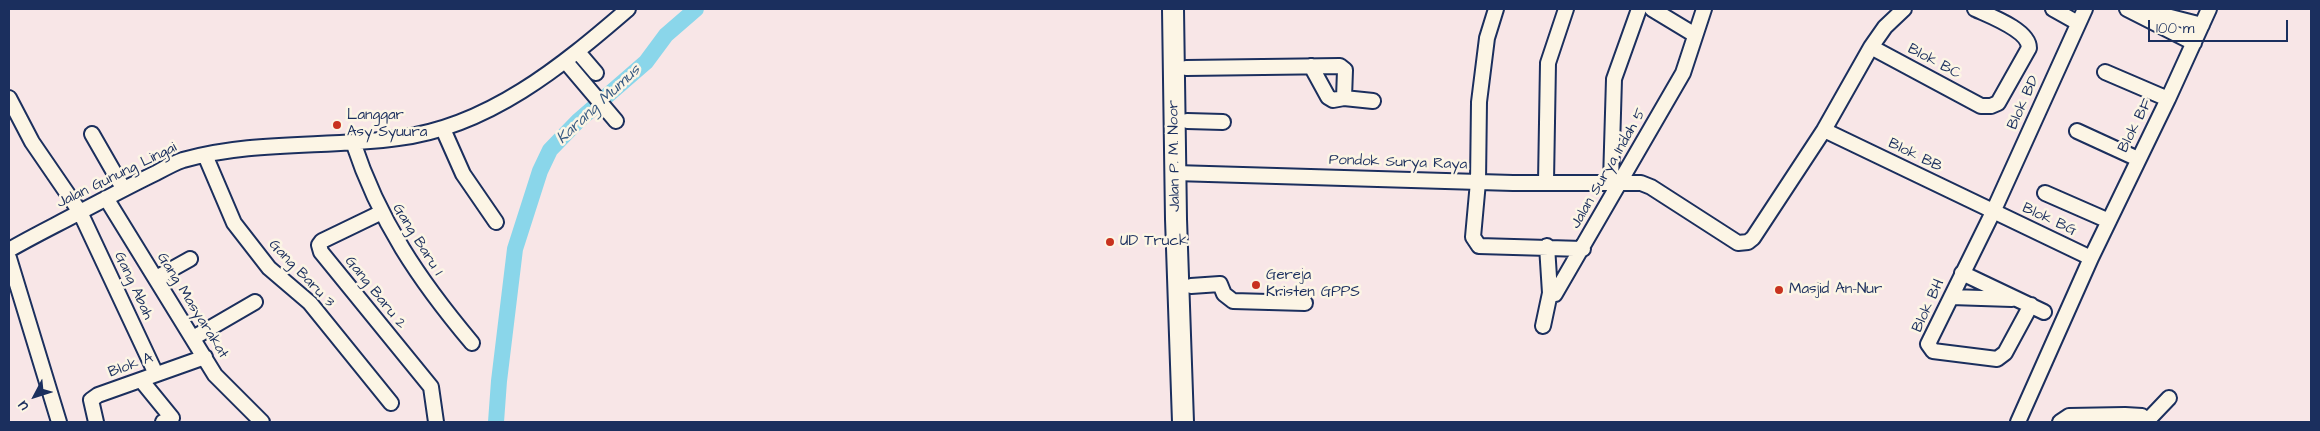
<!DOCTYPE html>
<html>
<head>
<meta charset="utf-8">
<style>
	body { margin:0 }
	#map { position:relative; width:2320px; height:431px; overflow:hidden; background:#f8e6e7; font-family:"Architects Daughter",sans-serif }
	canvas { display:block }
	.frame { position:absolute; inset:0; border:10px solid #1b2f5e; pointer-events:none }
	.north { position:absolute; left:10px; top:371px; width:50px; height:50px; -webkit-text-stroke:4px #fcf5e5; paint-order:stroke; rotate:230deg; font-size:14px; font-weight:700; line-height:20px; text-align:center; color:#1b2f5e }
	.north::after { content:''; display:block; margin:auto; width:18px; height:22px; background:#1b2f5e; clip-path:polygon(50% 0,100% 100%,50% 72%,0 100%) }
	.scale { position:absolute; left:2148px; top:20px; width:140px; height:22px; box-sizing:border-box; border:2px solid #1b2f5e; border-top:0; padding-left:6px; font-size:15px; line-height:18px; white-space:nowrap; color:#1b2f5e; -webkit-text-stroke:4px #fcf5e5; paint-order:stroke }
</style>
</head>
<body>
<div id="map">
<canvas width="2320" height="431"></canvas>
<div class="frame"></div>
<div class="north">U</div>
<div class="scale">100 m</div>
</div>
<script>
const ctx = document.querySelector('canvas').getContext('2d');
ctx.lineJoin = 'round';
function trace(path, color, width, dash) { ctx.strokeStyle = color; ctx.lineWidth = width; ctx.lineCap = dash ? 'butt' : 'round'; ctx.setLineDash(dash || []); ctx.stroke(path); }
function drawText(font, color, halo, rows, align = 'center') {
  ctx.font = font + ' "Architects Daughter",sans-serif'; ctx.lineWidth = 5; ctx.setLineDash([]); ctx.textBaseline = 'middle'; ctx.strokeStyle = halo; ctx.fillStyle = color; for (const [text, x, y, turn = 0] of rows) {
    ctx.save(); ctx.translate(x, y); ctx.rotate((+turn || 0) * Math.PI / 180); ctx.textAlign = isNaN(turn) ? turn : align; if (halo) ctx.strokeText(text, 0, 0); ctx.fillText(text, 0, 0); ctx.restore();
  }
}
trace(new Path2D(`
	M496 422 499 381 515 249 540 171 550 150 578 121 646 62 666 35 696 9`), '#8ad6ea', 16);
const minor = new Path2D(`
	M1496 9 1487 38 1479 102 1478 182 1473 237 1479 246 1583 249
	M1652 9 1695 35
	M1904 9 1885 27 1871 47 1981 106H1991L1998 103 2029 48C2029 30 1990 16 1975 9
	M2053 9 2078 23
	M2127 9 2194 43
	M2139 9 2202 25
	M578 52 596 73
	M566 62 616 121
	M1311 66 1328 97 1333 100 1344 98
	M1186 68 1340 66 1345 70 1344 98 1373 101
	M2105 72 2168 99
	M9 98 32 142 80 212 156 374
	M1187 121 1223 122
	M443 129 463 174 496 222
	M1824 130 2091 258
	M2077 131 2138 159
	M92 134 123 188
	M353 142C379 221 419 280 472 343
	M205 155 234 223 269 268 310 303 391 403
	M1175 173 1513 183H1641L1651 187 1738 243 1748 242 1753 238 1824 130 1871 47
	M1611 181 1614 79 1639 9
	M1546 182 1548 63 1566 9
	M2045 193 2109 221
	M106 198 215 375 262 422
	M380 213 322 241 319 245 321 252 431 387 436 422
	M1547 246 1550 293 1555 294 1683 73 1704 9
	M9 250C33 236 58 224 82 211 107 198 131 185 156 173 165 168 174 163 183 160 253 140 327 148 398 138 488 127 562 66 628 9
	M9 258 59 422
	M1962 273 2044 312
	M156 278 190 259
	M1191 286 1220 284 1224 294 1233 301 1305 303
	M1951 297 2012 299
	M2031 305 2005 353 1997 359 1933 351 1928 344 1993 212 2085 9
	M1543 326 1550 293
	M193 338 255 302
	M141 380 172 418 163 422
	M2148 420 2169 398
	M96 422 91 400 98 395 205 357
	M2018 422 2091 258 2168 99 2209 9
	M2060 422 2069 416 2125 415 2142 416 2149 422`);
const highway = new Path2D(`
	M1173 9 1176 219 1183 422`);
trace(minor, '#1b2f5e', 18);
trace(highway, '#1b2f5e', 24);
trace(minor, '#fcf5e5', 14);
trace(highway, '#fcf5e5', 20);
for (const [x, y, r, color] of [
	[337,125,5,"#c8321e"],
	[1110,242,5,"#c8321e"],
	[1256,285,5,"#c8321e"],
	[1779,290,5,"#c8321e"]
]) { const dot = new Path2D(); dot.arc(x, y, r, 0, 2 * Math.PI); ctx.fillStyle = color; ctx.fill(dot); trace(dot, '#fcf5e5', 2); }
drawText('15px', '#1b2f5e', '#fcf5e5', [
	["Blok BC",1934,62,28],
	["Blok BD",2024,103,-66],
	["Blok BF",2136,126,-63],
	["Jalan P. M. Noor",1175,156,-91],
	["Blok BB",1915,156,26],
	["Pondok Surya Raya",1398,163,2],
	["Jalan Surya Indah 5",1609,169,-60],
	["Jalan Gunung Lingai",117,176,-26],
	["Blok BG",2049,220,25],
	["Gang Baru 1",417,240,58],
	["Gang Baru 3",301,274,46],
	["Gang Abah",133,286,65],
	["Gang Baru 2",375,293,51],
	["Gang Masyarakat",192,306,58],
	["Blok BH",1929,306,-65],
	["Blok A",131,366,-20]
]);
drawText('15px', '#1b2f5e', '#fcf5e5', [
	["Langgar",347,116],
	["Asy Syuura",347,133],
	["UD Truck",1120,242],
	["Gereja",1266,276],
	["Kristen GPPS",1266,293],
	["Masjid An-Nur",1789,290]
], 'left');
drawText('italic 16px', '#375981', '#fcf5e5', [
	["Karang Mumus",599,105,-43]
]);
</script>
</body>
</html>
